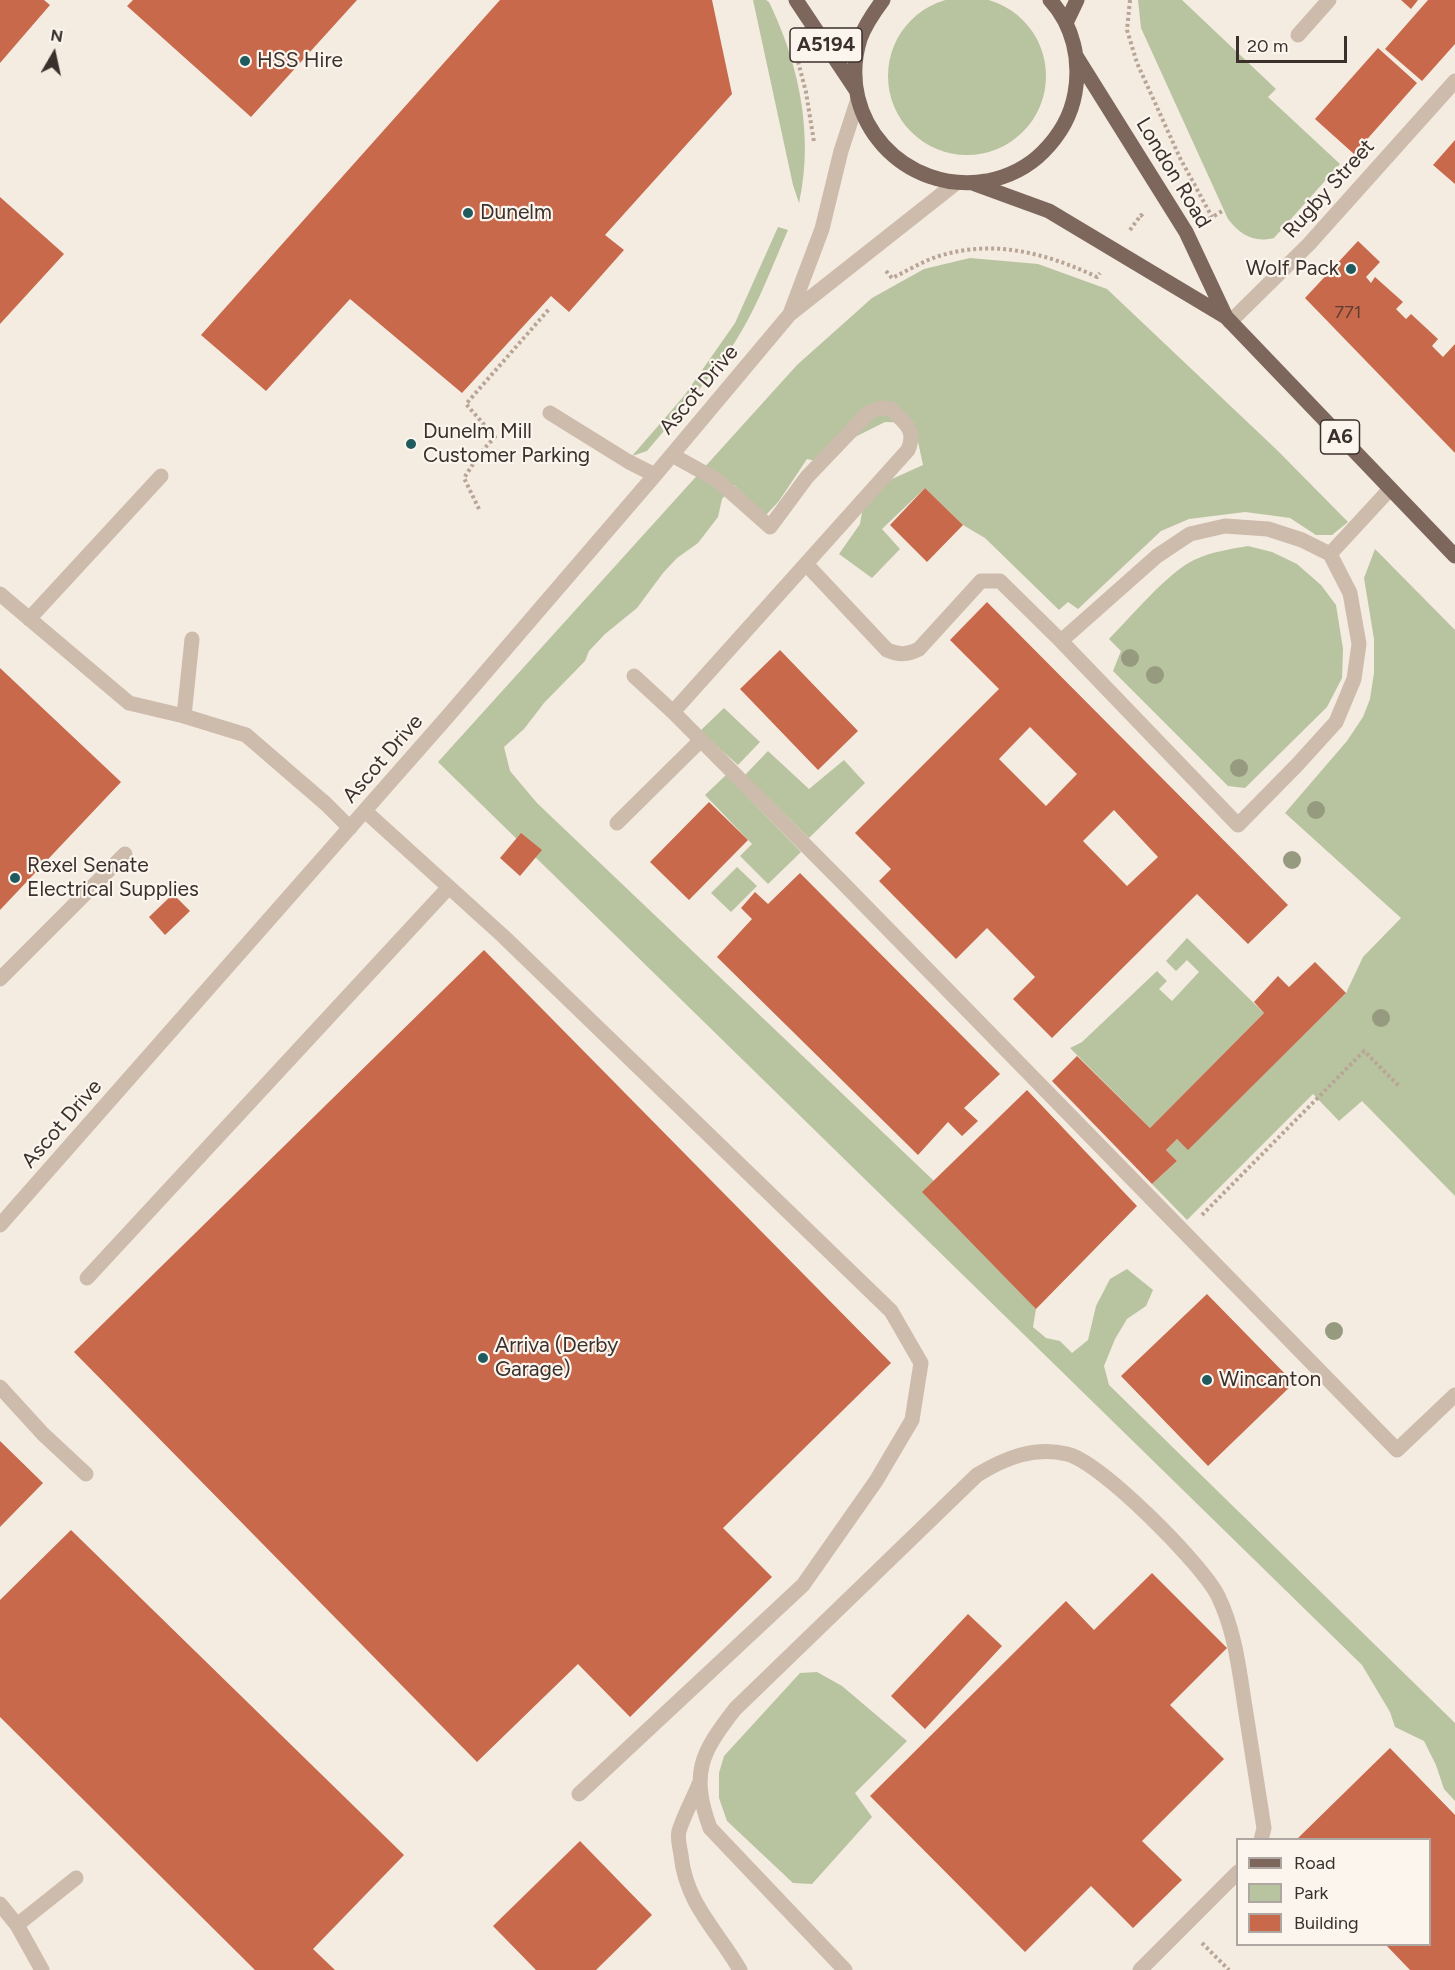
<!DOCTYPE html>
<html>
<head>
<meta charset="utf-8">
<style>
	body { margin:0 }
	#map { position:relative; width:1455px; height:1970px; overflow:hidden; background:#f4ebe1; font-family:Figtree,sans-serif }
	canvas { display:block }
	.legend { position:absolute; left:1236px; top:1838px; width:195px; height:108px; box-sizing:border-box; background:#fbf5ee; border:2px solid #aea6a0; margin:0; padding:8px 10px; list-style:none; font-size:18px; color:#3b302b }
	.legend li { display:flex; align-items:center; gap:12px; height:30px }
	.legend b { width:30px; border:2px solid #aea6a0 }
	.north { position:absolute; left:24px; top:24px; width:60px; height:60px; -webkit-text-stroke:4px #fbf5ee; paint-order:stroke; rotate:9deg; font-size:16px; font-weight:700; line-height:24px; text-align:center; color:#3b302b }
	.north::after { content:''; display:block; margin:auto; width:21px; height:27px; background:#3b302b; clip-path:polygon(50% 0,100% 100%,50% 72%,0 100%) }
	.scale { position:absolute; left:1236px; top:36px; width:111px; height:27px; box-sizing:border-box; border:3px solid #3b302b; border-top:0; padding-left:8px; font-size:18px; line-height:21px; white-space:nowrap; color:#3b302b; -webkit-text-stroke:4px #fbf5ee; paint-order:stroke }
</style>
</head>
<body>
<div id="map">
<canvas width="1455" height="1970"></canvas>
<ul class="legend">
<li><b style="height:8px;background:#7d675c"></b>Road</li>
<li><b style="height:16px;background:#b8c4a0"></b>Park</li>
<li><b style="height:16px;background:#c8694b"></b>Building</li>
</ul>
<div class="north">N</div>
<div class="scale">20 m</div>
</div>
<script>
const ctx = document.querySelector('canvas').getContext('2d');
ctx.lineJoin = 'round';
function fillPath(path, color) { ctx.fillStyle = color; ctx.fill(path, 'evenodd'); }
function trace(path, color, width, dash) { ctx.strokeStyle = color; ctx.lineWidth = width; ctx.lineCap = dash ? 'butt' : 'round'; ctx.setLineDash(dash || []); ctx.stroke(path); }
function drawText(font, color, halo, rows, align = 'center') {
  ctx.font = font + ' Figtree,sans-serif'; ctx.lineWidth = 4.5; ctx.setLineDash([]); ctx.textBaseline = 'middle'; ctx.strokeStyle = halo; ctx.fillStyle = color; for (const [text, x, y, turn = 0] of rows) {
    ctx.save(); ctx.translate(x, y); ctx.rotate((+turn || 0) * Math.PI / 180); ctx.textAlign = isNaN(turn) ? turn : align; if (halo) ctx.strokeText(text, 0, 0); ctx.fillText(text, 0, 0); ctx.restore();
  }
}
fillPath(new Path2D(`
	M888 76a79 79 0 1 1 158 0a79 79 0 1 1-158 0Z
	M753 0H766L769 2C799 64 814 134 799 203L793 185Z
	M1138 0H1182L1276 89 1268 97 1340 164 1274 238C1254 243 1240 235 1228 219L1141 28Z
	M778 227 788 230C770 271 755 314 729 351 704 386 674 418 647 451L632 456 684 396 735 323Z
	M970 258 1038 264 1107 289 1278 451 1348 522 1332 535H1316L1290 518 1268 515 1245 512 1189 519 1161 531 1078 609 1068 602 1059 610 985 538 963 525 925 488 882 529 900 549 872 578 839 554 860 524 864 500 881 484 923 465 914 423 885 422 839 445 816 461 807 459 779 501 766 515 734 485 722 499 718 517 698 543 677 558 663 573 637 608 605 634 589 651 585 661 544 703 524 729 504 747 510 771 537 803 934 1181 1036 1309 1033 1327 1046 1338 1060 1341 1072 1353 1088 1340 1096 1306 1110 1279 1127 1269 1153 1290 1146 1306 1127 1319 1115 1339 1104 1366 1109 1385 1455 1723V1801L1444 1789 1436 1765 1424 1741 1395 1727 1390 1712 1362 1665 438 762 797 365 872 298 924 269Z
	M1248 546 1272 552 1297 564 1321 585 1336 605 1343 649 1342 678 1327 707 1245 788 1228 786 1113 671 1121 651 1109 639C1130 618 1168 572 1194 560 1211 552 1230 549 1248 546Z
	M1375 549 1455 630V1196L1362 1101 1339 1121 1313 1094 1187 1220 1152 1184 1177 1161 1166 1150 1177 1139 1188 1149 1346 993 1363 957 1401 918 1285 813 1347 741 1363 717 1370 699 1374 673V639L1364 578Z
	M724 708 760 742 738 765 700 731Z
	M768 751 809 789 844 760 865 783 809 838 745 775Z
	M726 775 801 852 768 884 740 856 752 844 705 795Z
	M737 867 757 886 731 912 711 893Z
	M1187 938 1264 1013 1150 1128 1070 1048 1082 1042 1157 971 1167 981 1159 989 1172 1001 1199 972 1187 960 1176 971 1166 961Z
	M817 1672 842 1686 907 1741 855 1793 872 1817 812 1884 793 1883 727 1821 719 1798V1773L724 1756 800 1673Z`), '#b8c4a0');
fillPath(new Path2D(`
	M0 0H44L50 5 0 63Z
	M133 0H357L251 117 127 6Z
	M500 0H712L732 94 605 235 624 250 569 312 551 296 462 393 350 299 266 391 201 335Z
	M1401 0H1418L1411 9Z
	M1428 0H1455V44L1422 81 1385 49Z
	M1378 48 1417 83 1354 154 1315 119Z
	M1455 140V184L1433 165Z
	M0 197 64 254 0 324Z
	M1358 241 1380 262 1366 277 1371 283 1375 277 1403 302 1396 309 1406 319 1411 314 1438 339 1432 346 1443 357 1455 344V453L1305 298Z
	M925 488 963 525 927 562 890 525Z
	M987 602 1288 905 1248 944 1197 894 1052 1038 1013 999 1035 977 987 928 956 959 879 881 891 869 855 833 999 689 950 640ZM1030 727 1077 774 1046 806 999 759ZM1114 810 1158 857 1127 886 1083 841Z
	M780 650 858 731 818 770 740 689Z
	M0 668 121 782 0 910Z
	M709 802 748 840 689 900 650 862Z
	M521 833 542 850 520 876 500 858Z
	M800 873 1000 1074 964 1108 978 1121 962 1136 948 1122 918 1155 717 957 752 919 741 908 755 892 768 904Z
	M173 894 190 911 165 935 149 917Z
	M484 950 891 1363 723 1528 772 1577 630 1717 578 1664 477 1762 74 1352Z
	M1315 962 1346 993 1188 1150 1177 1139 1166 1150 1177 1161 1152 1184 1052 1081 1077 1056 1150 1128 1264 1013 1254 1002 1278 976 1289 987Z
	M1027 1090 1137 1206 1036 1309 922 1192Z
	M1207 1294 1294 1383 1208 1466 1121 1376Z
	M0 1441 43 1483 0 1527Z
	M71 1530 404 1855 313 1949 335 1970H255L0 1717V1600Z
	M1152 1573 1227 1648 1170 1705 1224 1759 1142 1841 1182 1880 1133 1928 1091 1886 1025 1952 870 1796 1066 1601 1094 1630Z
	M968 1614 1002 1646 925 1729 891 1696Z
	M1390 1748 1455 1815V1970H1410L1385 1944H1430V1840H1296Z
	M580 1841 652 1915 596 1970H536L493 1926Z`), '#c8694b');
trace(new Path2D(`
	M1130 0 1127 30 1137 63 1180 158 1212 217
	M795 50 806 92 814 142
	M1209 219 1224 210
	M1130 230 1141 215 1144 218
	M886 271 892 278C907 271 923 261 939 256 994 239 1046 253 1097 277L1100 273
	M479 509 464 478 481 452 495 437 466 404 550 308
	M1202 1215 1364 1051 1400 1087
	M1202 1943 1229 1970`), '#b9a596', 4, [3, 3]);
trace(new Path2D(`
	M1298 35 1329 0
	M790 314 822 229 841 151 858 99
	M1230 322 1309 244 1455 81
	M550 413 629 462 655 475
	M672 455 717 480 770 527 807 477 869 412 881 408 891 409C904 423 917 429 908 450L673 712
	M1330 554 1390 489
	M807 565 887 650C899 655 907 655 919 649L981 581H1000L1061 641 1238 825 1297 765 1336 722 1354 679 1359 644 1350 593 1330 554 1302 540 1268 529 1225 526 1190 534 1157 556 1061 641
	M0 594 129 703 184 716 246 735 326 804 350 828
	M29 619 161 476
	M634 676 673 712 840 880 1397 1450 1455 1395
	M184 716 192 639
	M365 811 503 936 891 1311 921 1363 912 1420 876 1481 803 1585 579 1794
	M617 823 700 741
	M0 979 125 854
	M0 1225 448 716 655 475 790 314 956 183
	M87 1278 449 887
	M0 1387 43 1434 86 1474
	M699 1784C693 1799 684 1815 679 1831 677 1838 680 1848 681 1855 686 1904 717 1930 740 1970
	M0 1904 17 1925 42 1970
	M17 1925 76 1878
	M845 1970 710 1828C690 1773 701 1753 735 1709L977 1475C1005 1458 1034 1446 1067 1454 1101 1462 1202 1564 1218 1596 1235 1631 1239 1669 1245 1707 1251 1747 1258 1788 1264 1828L1261 1840
	M1140 1970 1238 1872`), '#cdbbac', 15);
trace(new Path2D(`
	M796 0 856 90
	M883 0C874 12 865 25 860 39 835 120 905 195 987 181 1007 177 1028 167 1043 152 1059 136 1071 116 1075 93 1081 60 1073 25 1050 0
	M1066 23 1077 0
	M1076 56 1186 232 1226 317 1455 556
	M975 184 1049 211 1226 317`), '#7d675c', 15);
ctx.fillStyle = '#969b7f';
for (const [x, y] of [
	[1130,658],
	[1155,675],
	[1239,768],
	[1316,810],
	[1292,860],
	[1381,1018],
	[1334,1331]
]) { ctx.beginPath(); ctx.arc(x, y, 9, 0, 2 * Math.PI); ctx.fill(); }
for (const [x, y, r, color] of [
	[245,61,6,"#1f5a5e"],
	[468,213,6,"#1f5a5e"],
	[1351,269,6,"#1f5a5e"],
	[411,444,6,"#1f5a5e"],
	[15,878,6,"#1f5a5e"],
	[483,1358,6,"#1f5a5e"],
	[1207,1380,6,"#1f5a5e"]
]) { const dot = new Path2D(); dot.arc(x, y, r, 0, 2 * Math.PI); ctx.fillStyle = color; ctx.fill(dot); trace(dot, '#fbf5ee', 2); }
drawText('18px', '#5e3e33', null, [
	["771",1348,313]
]);
for (const [x, y, w] of [
	[826,45,72],
	[1340,437,39]
]) { const box = new Path2D(); box.roundRect(x - w / 2, y - 17, w, 34, 4.5); ctx.fillStyle = '#fbf5ee'; ctx.fill(box); trace(box, '#3b302b', 1.5); }
drawText('bold 20px', '#3b302b', null, [
	["A5194",826,45],
	["A6",1340,437]
]);
drawText('21px', '#3b302b', '#fbf5ee', [
	["HSS Hire",257,61],
	["Dunelm",480,213],
	["Wolf Pack",1339,269,"right"],
	["Dunelm Mill",423,432],
	["Customer Parking",423,456],
	["Rexel Senate",27,866],
	["Electrical Supplies",27,890],
	["Arriva (Derby",495,1346],
	["Garage)",495,1370],
	["Wincanton",1219,1380]
], 'left');
drawText('21px', '#3b302b', '#fbf5ee', [
	["London Road",1173,173,59],
	["Rugby Street",1329,189,-48],
	["Ascot Drive",699,390,-50],
	["Ascot Drive",383,759,-49],
	["Ascot Drive",62,1124,-49]
]);
</script>
</body>
</html>
